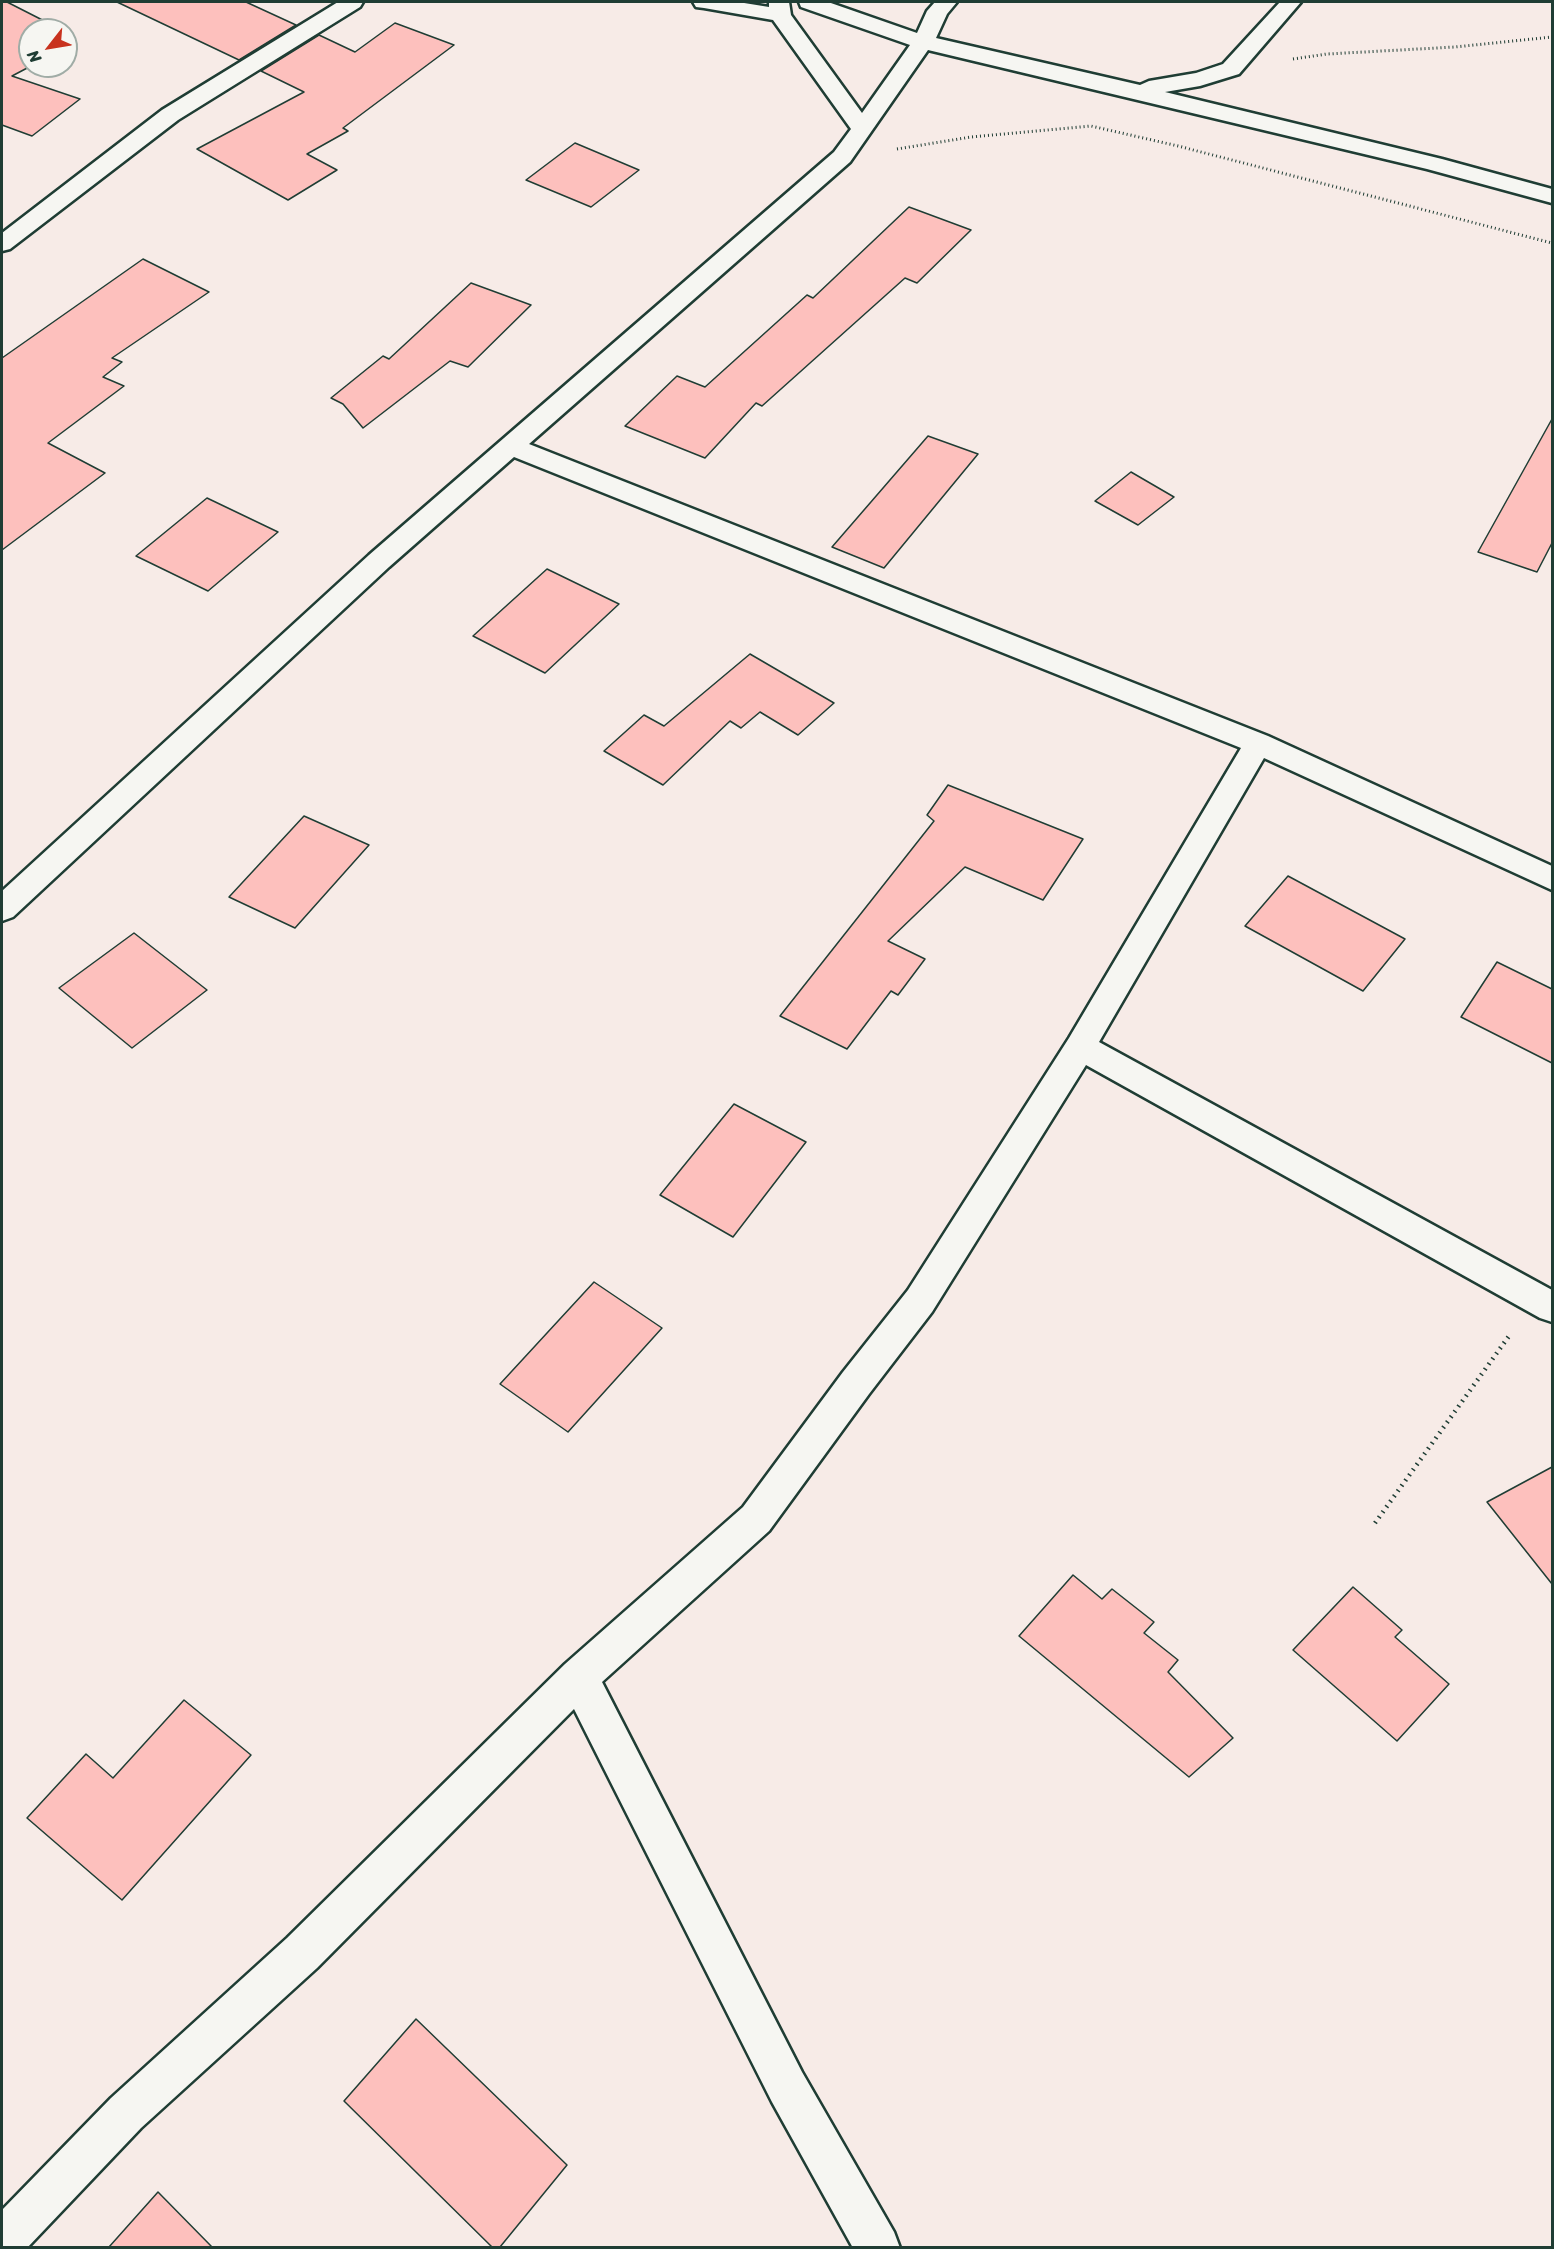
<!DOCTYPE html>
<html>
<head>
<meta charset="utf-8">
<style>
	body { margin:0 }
	#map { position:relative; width:1554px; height:2249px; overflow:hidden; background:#f7ebe7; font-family:Sriracha,sans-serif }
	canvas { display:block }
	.frame { position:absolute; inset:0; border:3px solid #1f3d34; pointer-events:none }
	.north { position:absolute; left:18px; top:18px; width:60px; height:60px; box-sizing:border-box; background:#f6f6f2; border:2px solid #a0aca6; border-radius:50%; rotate:239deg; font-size:16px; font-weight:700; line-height:24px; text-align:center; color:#1f3d34 }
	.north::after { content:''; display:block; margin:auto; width:21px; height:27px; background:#c8321e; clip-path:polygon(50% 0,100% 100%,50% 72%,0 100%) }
</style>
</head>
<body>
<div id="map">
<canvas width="1554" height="2249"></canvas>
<div class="frame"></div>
<div class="north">N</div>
</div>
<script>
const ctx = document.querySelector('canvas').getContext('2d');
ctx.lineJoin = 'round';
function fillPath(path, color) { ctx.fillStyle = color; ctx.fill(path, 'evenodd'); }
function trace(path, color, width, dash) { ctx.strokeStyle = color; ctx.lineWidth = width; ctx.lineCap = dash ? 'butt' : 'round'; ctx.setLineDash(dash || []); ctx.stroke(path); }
const building = new Path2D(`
	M2 2H7L62 30H30L31 66 12 76 80 99 32 136 2 125Z
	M117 2H246L296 25 239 60Z
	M395 23 454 45 343 128 348 131 307 154 337 170 288 200 197 149 304 92 261 71 319 35 355 52Z
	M575 143 639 170 591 207 526 180Z
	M909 207 971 230 917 283 905 278 762 406 756 403 705 458 625 426 677 376 705 387 807 295 813 298Z
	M143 259 209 292 112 358 122 362 103 377 124 386 48 443 105 473 2 550V358Z
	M471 283 531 305 468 367 450 361 363 428 343 404 331 398 383 356 389 359Z
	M1552 419V543L1537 572 1478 552Z
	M928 436 978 454 884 568 832 547Z
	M1131 472 1174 497 1138 525 1095 501Z
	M207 498 278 532 208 591 136 556Z
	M547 569 619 604 545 673 473 636Z
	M750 654 834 703 798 735 760 712 741 728 730 721 663 785 604 751 644 715 664 726Z
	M948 785 1083 839 1043 900 965 867 888 941 925 959 898 995 891 991 847 1049 780 1016 934 821 927 815Z
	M304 816 369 845 295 928 229 897Z
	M1288 876 1405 939 1363 991 1245 926Z
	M134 933 207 990 132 1048 59 988Z
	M1497 962 1552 989V1063L1461 1017Z
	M734 1104 806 1142 733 1237 660 1195Z
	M594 1282 662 1328 568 1432 500 1384Z
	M1552 1467V1584L1487 1502Z
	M1073 1575 1102 1599 1112 1589 1154 1622 1144 1633 1178 1660 1168 1672 1233 1738 1189 1777 1019 1636Z
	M1353 1587 1402 1630 1395 1637 1449 1684 1397 1741 1293 1650Z
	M184 1700 251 1755 122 1900 27 1818 86 1754 113 1778Z
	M416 2019 567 2165 500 2247H492L344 2101Z
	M158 2192 212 2247H109Z`);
fillPath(building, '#fdc0bd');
trace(building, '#1f3d34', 1.5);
const street = new Path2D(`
	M338 2H363L360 7 178 120 10 249 2 251V233L162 110Z
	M693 2H738L769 7V2H789L791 15 862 113 910 45 801 7 799 2H828L917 33 927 11 935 2H957L947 14 936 38 1140 85 1149 81 1196 73 1223 64 1280 2H1301L1239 74 1200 86 1165 92 1442 159 1552 189V203L1427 169 928 50 850 162 529 444 1268 736 1552 866V890L1264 758 1099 1042 1552 1290V1322L1540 1318 1086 1065 932 1312 869 1394 769 1531 602 1682 802 2072 894 2232 900 2248H853L772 2102 574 1709 317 1968 141 2128 27 2248H2V2210L111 2098 287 1938 565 1664 743 1507 843 1372 908 1290 1069 1038 1241 748 514 457 389 567 13 917 2 921V891L369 555 834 152 851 129 773 20 704 8 696 7Z`);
trace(street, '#1f3d34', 5);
trace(new Path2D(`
	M1293 59 1327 54 1455 47 1552 37
	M897 149 971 137 1091 126 1178 146 1552 243`), '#1f3d34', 3, [1, 3]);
trace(new Path2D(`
	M1375 1523 1509 1336`), '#1f3d34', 4.5, [1.5, 5]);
fillPath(street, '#f6f6f2');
</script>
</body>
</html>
